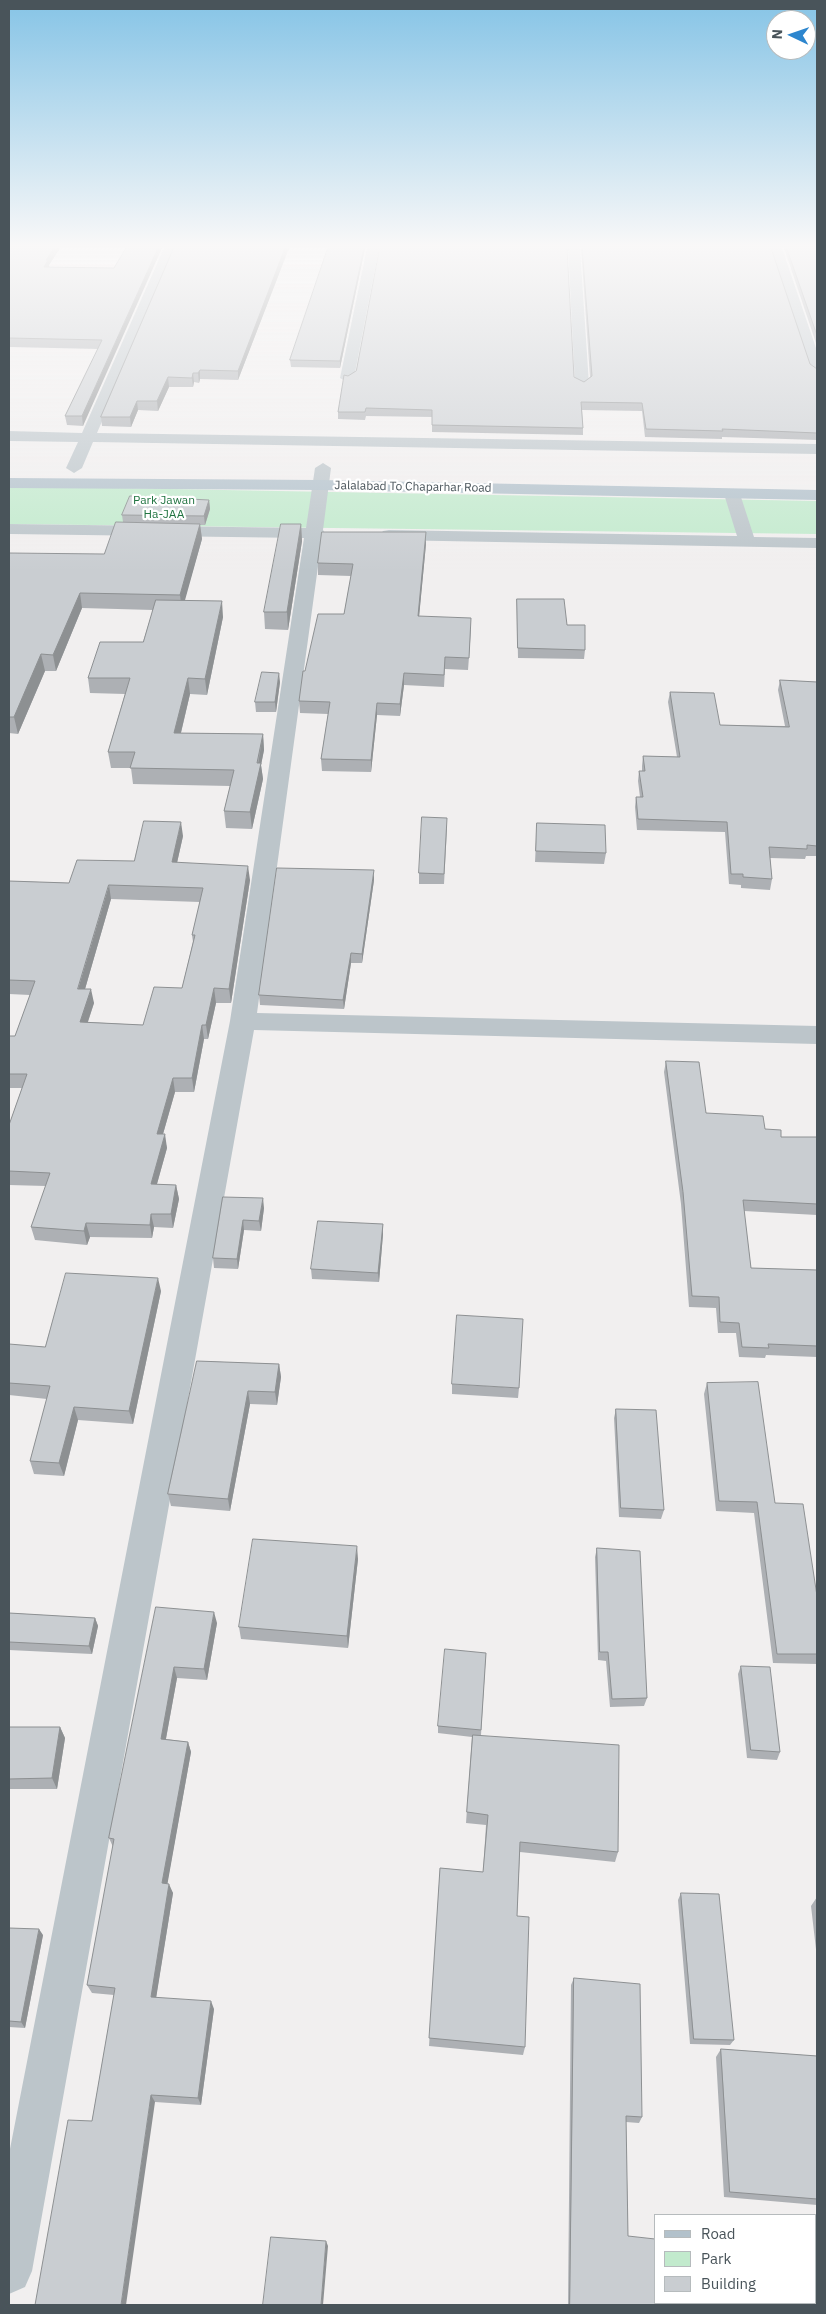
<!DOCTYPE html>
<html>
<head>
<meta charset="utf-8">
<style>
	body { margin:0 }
	#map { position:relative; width:826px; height:2314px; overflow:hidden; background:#f1efef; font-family:"IBM Plex Sans",sans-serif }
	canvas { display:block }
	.frame { position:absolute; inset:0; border:10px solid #49545a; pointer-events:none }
	.legend { position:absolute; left:654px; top:2214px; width:162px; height:90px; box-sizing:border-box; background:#fff; border:1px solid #b6bbbd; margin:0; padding:6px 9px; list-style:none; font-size:15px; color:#49545a }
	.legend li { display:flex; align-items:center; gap:10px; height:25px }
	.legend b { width:25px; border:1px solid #b6bbbd }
	.north { position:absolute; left:766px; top:10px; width:50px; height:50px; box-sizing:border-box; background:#fff; border:1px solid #b6bbbd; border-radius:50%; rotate:273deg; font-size:14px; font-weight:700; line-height:20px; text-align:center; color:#49545a }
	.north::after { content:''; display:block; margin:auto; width:18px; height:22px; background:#2d86ce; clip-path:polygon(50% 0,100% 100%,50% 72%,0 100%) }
</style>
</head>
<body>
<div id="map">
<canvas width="826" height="2314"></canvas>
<div class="frame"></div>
<ul class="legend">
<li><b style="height:6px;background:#b2c1cb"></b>Road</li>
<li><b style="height:14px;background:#c2eacd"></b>Park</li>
<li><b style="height:14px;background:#c9cdd1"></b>Building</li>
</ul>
<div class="north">N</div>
</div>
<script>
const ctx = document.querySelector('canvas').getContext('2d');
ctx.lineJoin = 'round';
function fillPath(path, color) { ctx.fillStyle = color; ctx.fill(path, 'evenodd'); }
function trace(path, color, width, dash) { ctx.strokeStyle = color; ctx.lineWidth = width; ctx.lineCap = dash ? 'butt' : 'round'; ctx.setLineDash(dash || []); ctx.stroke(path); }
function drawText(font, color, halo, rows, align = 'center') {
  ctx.font = font + ' "IBM Plex Sans",sans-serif'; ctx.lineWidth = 4.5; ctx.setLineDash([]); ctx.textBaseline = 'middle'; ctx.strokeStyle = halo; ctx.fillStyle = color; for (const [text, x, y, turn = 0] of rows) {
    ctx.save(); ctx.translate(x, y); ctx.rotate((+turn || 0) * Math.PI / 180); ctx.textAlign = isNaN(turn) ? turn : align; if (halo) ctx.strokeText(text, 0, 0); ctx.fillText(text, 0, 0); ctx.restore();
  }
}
fillPath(new Path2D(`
	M9 486 817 501V534L9 524Z`), '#c2eacd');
fillPath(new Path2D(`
	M164 248H176L97 433 817 444V454L93 442 82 468 74 473 66 468 78 442 9 441V431L82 433Z
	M367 248H379L354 378 347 382 340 378Z
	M568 248H580L589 384 582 388 575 384Z
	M770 248H782L817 351V375L810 371Z
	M323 463 331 468 323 530 325 533 322 537 257 1013 817 1026V1044L254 1030 32 2271 25 2287 9 2294V2154L230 1021 304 538 9 534V524L306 528 315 468Z
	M732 489 738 491 740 494 754 537 817 538V548L389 540 383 539 380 535 383 531 389 530 737 536 724 494 726 491Z`), '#bcc5ca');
fillPath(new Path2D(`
	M9 478 320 480 817 490V500L320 490 9 488Z`), '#b2c1cb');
fillPath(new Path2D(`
	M9 248H60L49 265V267L114 268 126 248 83 426 67 425 65 416 98 349 9 347Z
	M174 248H289L238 380 200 379 199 383 194 382 193 387H169L158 411 138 410 131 427 102 426 101 417Z
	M328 248H365L340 368 291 367 290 360Z
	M581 248H771L810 364 817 369V440L722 437V439L645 437 642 411 582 410 583 428V435L432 432V417L366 416 365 420 338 419V412L348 376 356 371 574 377 584 382 590 377Z
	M784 248H817V346Z
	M209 500 210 509 205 525H200L202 539 184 601 223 617 207 695 190 694 181 733 263 734 264 750 261 765 263 779 252 829 226 828 224 811 230 786 133 784 131 768H111L108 752 125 694 90 693 88 678 143 642 153 610 82 608 56 671H45L18 734 9 733V554H104L123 522 122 515Z
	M301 524 302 541 288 630 265 629 264 612Z
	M426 544 419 616 471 630 468 670 445 669 444 687 404 685 400 716 377 715 371 772 322 771 321 759 328 714 300 713 299 701 305 671 344 614 351 576 318 575V563Z
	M517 599 567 625 585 650 584 659 518 658 517 608Z
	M780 680 817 682V856H806L805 859 770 858 772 879 770 890 741 888V885L729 884 725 832 637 830 635 807 636 797H640L638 781 639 771H642V766L643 756 677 757 668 702 670 692 720 725 785 726 778 690Z
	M280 682 276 712H256L255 702Z
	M537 823 606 853 604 864 535 862Z
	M447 828 444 884H419V873Z
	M183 836 177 863 250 880 231 1003H216L208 1039H204L194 1092H175L163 1134 167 1148 157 1184 176 1185 179 1199 173 1228 154 1227 152 1238 90 1237 87 1245 35 1240 31 1227 46 1186 9 1185V1125L22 1088H9V1036H15L30 995 9 994V881L69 883 134 861ZM111 899 200 902 192 935 193 942 182 988 143 1025 88 1022 94 1003 85 989Z
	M374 880 362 963H351L344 1009 260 1005 259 995Z
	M666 1061 706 1113 765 1129 781 1137H817V1215L744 1211 751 1268 817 1270V1357L766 1355 765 1358 739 1357 736 1333H718L716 1308 689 1307 681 1204 664 1072Z
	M223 1197 264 1208 261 1231 244 1230 238 1269 214 1268 213 1258Z
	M383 1224V1234L379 1282 312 1279 311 1269Z
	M161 1291 133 1424 78 1420 64 1476 34 1474 30 1461 47 1399 9 1395V1345L45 1347Z
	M197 1361 279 1364 281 1377 277 1405 250 1404 230 1511 171 1506 168 1494Z
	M707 1383 775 1503 817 1596V1664L773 1663 754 1513 716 1511 704 1394Z
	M452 1384 519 1388 518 1398 452 1394Z
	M616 1409 664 1510 661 1519 619 1517 614 1418Z
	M597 1548 647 1698 644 1706 610 1707 606 1661 598 1660 595 1557Z
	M358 1559 348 1648 241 1639 239 1627Z
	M156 1607 217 1623 207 1680 177 1678 166 1739 188 1742 191 1752 167 1884 173 1893 156 1997 214 2009 201 2105 155 2102 92 2121 114 1995 92 1993 87 1985 113 1847 109 1838Z
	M9 1613 95 1618 98 1626 92 1654 9 1650Z
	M486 1653 481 1735 618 1852 615 1862 520 1852 517 1916 525 2047 523 2055 429 2046 440 1868 483 1872 486 1825 466 1823 472 1737 438 1733V1726Z
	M741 1666 780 1752 777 1760 747 1758 738 1674Z
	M9 1727H60L65 1738 57 1789H9Z
	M681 1893 734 2040 730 2045 690 2044 678 1900Z
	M817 1897V1958L811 1906Z
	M9 1928 43 1935 25 2028 9 2027Z
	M574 1978 642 2117 639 2123 626 2122 628 2236 683 2305H568L571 1985Z
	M721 2049 817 2056V2205L724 2197 716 2057Z
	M743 2303H815L817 2305H743Z`), '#adb0b4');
fillPath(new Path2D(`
	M54 248H60L49 265 50 269 44 267 46 260Z
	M158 248H162L83 426 82 416Z
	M285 248H289L238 380V371Z
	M364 248H365L340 368V361Z
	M200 370V379L199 383 198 373Z
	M193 373 194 382 193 387 192 378Z
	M168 377 169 387 158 411 157 401Z
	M137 401 138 410 131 427 130 417Z
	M209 500 210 509 205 525 204 516Z
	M200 524 202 539 182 611 180 595Z
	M301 524 302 541 288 630 287 612Z
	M426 532V544L418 628V616Z
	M80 593 82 608 56 671 53 655Z
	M222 601 223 617 207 695 205 679Z
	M41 654 45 671 18 734 14 717Z
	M279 673 280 682 276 712 275 702Z
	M404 673V685L400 716V704Z
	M188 678 190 694 177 749 174 733Z
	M377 703V715L371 772V760Z
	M263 734 264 750 261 765 263 779 252 829 250 812Z
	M181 822 183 836 174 876 172 862Z
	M248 866 250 880 231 1003 229 989Z
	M374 870V880L362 963V954Z
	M109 885 111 899 81 1003 78 989Z
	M351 953V963L344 1009 343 1000Z
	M214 988 216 1003 208 1039 206 1025Z
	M91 989 94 1003 83 1036 80 1022Z
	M202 1025 204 1039 194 1092 192 1078Z
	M173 1078 175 1092 159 1148 157 1134Z
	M165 1134 167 1148 153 1198 151 1184Z
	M176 1185 179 1199 173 1228 171 1214Z
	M263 1198 264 1208 261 1231 259 1221Z
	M151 1214 154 1227 152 1238 150 1225Z
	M243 1220 244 1230 238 1269 237 1259Z
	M86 1223 90 1237 87 1245 84 1231Z
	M383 1224V1234L379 1282 378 1273Z
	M158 1278 161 1291 133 1424 129 1411Z
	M279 1364 281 1377 277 1405 275 1392Z
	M248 1391 250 1404 230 1511 228 1499Z
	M74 1407 78 1420 64 1476 59 1463Z
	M357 1546 358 1559 348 1648 347 1636Z
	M214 1612 217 1623 207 1680 204 1669Z
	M95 1618 98 1626 92 1654 89 1646Z
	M174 1667 177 1678 164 1749 161 1739Z
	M60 1727 65 1738 57 1789 52 1778Z
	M188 1742 191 1752 166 1892 162 1883Z
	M169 1884 173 1893 155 2005 151 1997Z
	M39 1929 43 1935 25 2028 21 2022Z
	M211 2001 214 2009 201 2105 198 2098Z
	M9 2092 10 2094 9 2102Z
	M151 2095 155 2102 126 2305H121Z
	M326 2241 328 2246 323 2305H321Z`), '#8d9092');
const building = new Path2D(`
	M9 248H54L46 260H48L44 267 114 268 126 248H158L82 416H65L102 340 9 338Z
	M174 248H285L238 371 200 370 198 373H193L192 378 168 377 157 401H137L130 417H101Z
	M328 248H364L340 361 290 360Z
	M380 248H567L574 377 584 382 592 376 582 248H771L810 364 817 369V433L722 429 723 431 646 429 642 403 581 402 583 428 432 425V410L366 408 365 412H338L344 375 348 376 356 371Z
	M787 248H817V335Z
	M130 496 209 500 204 516 122 515Z
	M116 522 200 524 180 595 80 593 53 655 41 654 14 717H9V553L104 554Z
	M281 524H301L287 612H264Z
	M322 532H426L418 616 471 618 469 658 445 657 444 675 404 673 400 704 377 703 371 760 321 759 330 702 299 701 303 671H305L318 614H344L353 564 318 563Z
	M517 599H564L567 625H585V650L518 648Z
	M156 600 222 601 205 679 188 678 174 733 263 734 257 763H261L250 812 224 811 234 770 130 768 135 752H108L130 678H88L100 642H143Z
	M262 672 279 673 275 702H255Z
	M780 680 817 682V846L807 845V849L769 847 772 879 743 877V874H731L727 822 638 819 636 797H643L639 771H645L643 756 680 757 670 692 714 693 720 725 789 727Z
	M422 817 447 818 444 874 419 873Z
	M144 821 181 822 172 862 248 866 229 989 214 988 206 1025H202L192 1078H173L157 1134H165L151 1184 176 1185 171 1214H151L150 1225 86 1223 84 1231 31 1227 50 1173 9 1171V1125L27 1074H9V1036H15L35 981 9 980V881L69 883 77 860 134 861ZM109 885 203 888 192 935H195L182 988 154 987 143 1025 80 1022 91 989H78Z
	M537 823 605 825 606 853 536 851Z
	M277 868 374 870 362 954 351 953 343 1000 259 995Z
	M666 1061 699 1062 706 1113 763 1116 765 1129 781 1130V1137H817V1204L743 1200 751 1268 817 1270V1346L768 1344 769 1348 742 1347 739 1323 720 1322 719 1297 692 1296 683 1192Z
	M223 1197 263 1198 259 1221 243 1220 237 1259 213 1258Z
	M318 1221 383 1224 378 1273 311 1269Z
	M66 1273 158 1278 129 1411 74 1407 59 1463 30 1461 50 1386 9 1383V1344L45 1347Z
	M457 1315 523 1319 519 1388 452 1384Z
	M197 1361 279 1364 275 1392 248 1391 228 1499 168 1494Z
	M758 1382 775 1503 803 1504 817 1596V1654H777L757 1502 719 1501 707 1383Z
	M616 1409 656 1410 664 1510 621 1508Z
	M253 1539 357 1546 347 1636 239 1627Z
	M597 1548 640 1551 647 1698 612 1699 608 1652H600Z
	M156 1607 214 1612 204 1669 174 1667 161 1739 188 1742 162 1883 169 1884 151 1997 211 2001 198 2098 151 2095 121 2305H35L68 2120 92 2121 115 1988 87 1985 114 1839 109 1838Z
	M9 1613 95 1618 89 1646 9 1642Z
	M445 1649 486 1653 481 1730 438 1726Z
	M741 1666 770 1667 780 1752 751 1750Z
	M9 1727H60L52 1778 9 1779Z
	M473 1735 619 1745 618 1852 520 1842 517 1916 529 1917 525 2047 429 2038 440 1868 483 1872 488 1815 467 1812Z
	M681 1893 719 1894 734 2040 694 2039Z
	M9 1928 39 1929 21 2022 9 2021Z
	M574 1978 640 1984 642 2117 626 2116 628 2236 655 2239V2303H682L683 2305H570Z
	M721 2049 817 2056V2199L730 2192Z
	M271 2237 326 2241 321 2305H263Z
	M815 2300 817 2301V2305H749V2303H815Z`);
fillPath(building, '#c9cdd1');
trace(building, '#8d9092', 1);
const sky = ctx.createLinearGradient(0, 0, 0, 572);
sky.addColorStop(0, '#86c4e6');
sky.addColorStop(0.43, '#f9f8f8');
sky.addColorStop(1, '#f9f8f800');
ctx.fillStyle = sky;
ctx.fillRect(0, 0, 826, 572);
drawText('12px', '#49545a', '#fff', [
	["Jalalabad To Chaparhar Road",413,487,1]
]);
drawText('12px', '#217441', '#fff', [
	["Park Jawan",164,501],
	["Ha-JAA",164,515]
]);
</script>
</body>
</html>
